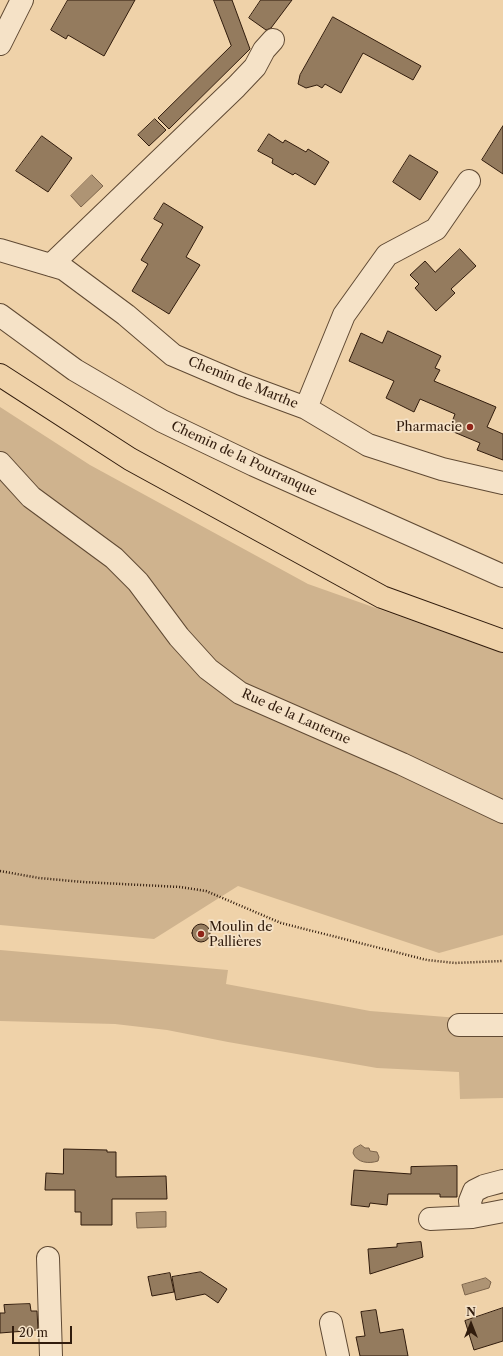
<!DOCTYPE html>
<html>
<head>
<meta charset="utf-8">
<style>
	body { margin:0 }
	#map { position:relative; width:503px; height:1356px; overflow:hidden; background:#efd2a9; font-family:"Libre Caslon Text",serif }
	canvas { display:block }
	.north { position:absolute; left:451px; top:1304px; width:40px; height:40px; -webkit-text-stroke:3px #f5e2c7; paint-order:stroke; rotate:0deg; font-size:11px; font-weight:700; line-height:16px; text-align:center; color:#311c0d }
	.north::after { content:''; display:block; margin:auto; width:14px; height:18px; background:#311c0d; clip-path:polygon(50% 0,100% 100%,50% 72%,0 100%) }
	.scale { position:absolute; left:12px; top:1326px; width:60px; height:18px; box-sizing:border-box; border:2px solid #311c0d; border-top:0; padding-left:5px; font-size:12px; line-height:14px; white-space:nowrap; color:#311c0d; -webkit-text-stroke:3px #f5e2c7; paint-order:stroke }
</style>
</head>
<body>
<div id="map">
<canvas width="503" height="1356"></canvas>
<div class="north">N</div>
<div class="scale">20 m</div>
</div>
<script>
const ctx = document.querySelector('canvas').getContext('2d');
ctx.lineJoin = 'round';
function fillPath(path, color) { ctx.fillStyle = color; ctx.fill(path, 'evenodd'); }
function trace(path, color, width, dash) { ctx.strokeStyle = color; ctx.lineWidth = width; ctx.lineCap = dash ? 'butt' : 'round'; ctx.setLineDash(dash || []); ctx.stroke(path); }
function drawText(font, color, halo, rows, align = 'center') {
  ctx.font = font + ' "Libre Caslon Text",serif'; ctx.lineWidth = 3.5; ctx.setLineDash([]); ctx.textBaseline = 'middle'; ctx.strokeStyle = halo; ctx.fillStyle = color; for (const [text, x, y, turn = 0] of rows) {
    ctx.save(); ctx.translate(x, y); ctx.rotate((+turn || 0) * Math.PI / 180); ctx.textAlign = isNaN(turn) ? turn : align; if (halo) ctx.strokeText(text, 0, 0); ctx.fillText(text, 0, 0); ctx.restore();
  }
}
fillPath(new Path2D(`
	M0 407 90 465 308 584 503 653V935L439 953 238 886 154 939 0 925Z
	M0 950 228 970 226 984 370 1011 459 1018 503 1032V1098L460 1099 459 1072 377 1068 228 1042 167 1030 115 1024 0 1021Z`), '#cfb38e');
const water = new Path2D(`
	M92 175 103 186 81 207 71 196Z
	M361 1145 365 1148H369L370 1151 377 1152 379 1157 378 1161C369 1164 357 1163 353 1153L354 1149Z
	M166 1212V1227L137 1228 136 1213Z
	M486 1278 491 1282 489 1288 465 1295 462 1285Z`);
fillPath(water, '#ae9474');
trace(water, '#7c644b', 1);
const building = new Path2D(`
	M68 0H135L104 56 68 35 66 39 51 30Z
	M214 0H232L250 49 169 129 158 118 231 46Z
	M261 0H292L271 28 266 30 249 18Z
	M333 17 421 66 413 80 363 53 341 93 325 84 322 88 317 85 306 88 298 84 300 75Z
	M155 119 166 130 149 146 138 135Z
	M503 126V174L482 160Z
	M269 134 283 143 285 140 306 152 308 149 329 162 315 185 295 173 293 175 272 163 273 159 258 151Z
	M42 136 72 158 48 192 16 171Z
	M410 155 438 172 420 200 393 182Z
	M164 203 203 227 186 257 200 265 169 314 132 291 148 264 141 260 163 224 154 219Z
	M460 249 476 266 451 289 455 293 436 311 415 288 419 284 410 275 425 261 435 272Z
	M388 331 441 356 435 368 440 370 434 381 496 407 487 427 503 434V460L477 450 480 443 449 430 455 414 420 399 414 412 386 398 394 381 349 361 361 333 382 343Z
	M192 933a9 9 0 1 1 18 0a9 9 0 1 1-18 0Z
	M64 1149 107 1150V1152H116V1177L166 1176 167 1199H112V1225H81V1212H75V1190H45L46 1173 63 1174Z
	M457 1166V1197H440V1194H388L387 1205 370 1203 369 1207 351 1205 354 1170 411 1174V1167Z
	M421 1242 423 1257 370 1274 368 1249 397 1247V1244Z
	M201 1272 227 1289 218 1303 205 1294 176 1300 172 1277Z
	M170 1273 174 1292 152 1296 148 1277Z
	M30 1304 31 1311H37L38 1330 0 1333V1313H5L4 1305Z
	M503 1308V1341L474 1350 465 1321Z
	M376 1310 380 1333 403 1329 408 1356H360L356 1337 365 1336 361 1312Z`);
fillPath(building, '#947b5e');
trace(building, '#311c0d', 1);
const minor = new Path2D(`
	M0 44 22 0
	M0 250 64 269 126 315 173 355 241 384 306 408 368 445 442 469 503 483
	M51 265 236 87 255 67 264 50 273 40
	M0 315 75 370 162 421 254 465 503 576
	M306 408 344 315 387 255 436 229 469 181
	M0 463 31 497 114 558 138 582 179 637 208 669 240 693 402 764 503 812
	M459 1025H503
	M472 1217 470 1201 474 1191 484 1186 503 1181
	M430 1219 472 1217 503 1211
	M48 1258 51 1356
	M331 1323 338 1356`);
const major = new Path2D(`
	M0 375 130 459 382 597 503 641`);
trace(minor, '#604a34', 24);
trace(major, '#311c0d', 24);
trace(new Path2D(`
	M0 871 39 878 83 882 180 887 206 891 281 923 427 960 455 963 503 961`), '#311c0d', 2.5, [1, 2]);
trace(minor, '#f5e2c7', 22);
trace(major, '#efd2a9', 22);
for (const [x, y, r, color] of [
	[470,427,4,"#8f2418"],
	[201,934,4,"#8f2418"]
]) { const dot = new Path2D(); dot.arc(x, y, r, 0, 2 * Math.PI); ctx.fillStyle = color; ctx.fill(dot); trace(dot, '#f5e2c7', 1.5); }
drawText('13px', '#311c0d', '#f5e2c7', [
	["Chemin de Marthe",243,383,22],
	["Chemin de la Pourranque",244,459,25],
	["Rue de la Lanterne",296,717,24]
]);
drawText('13px', '#311c0d', '#f5e2c7', [
	["Pharmacie",462,427],
	["Moulin de",209,927,"left"],
	["Pallières",209,942,"left"]
], 'right');
</script>
</body>
</html>
